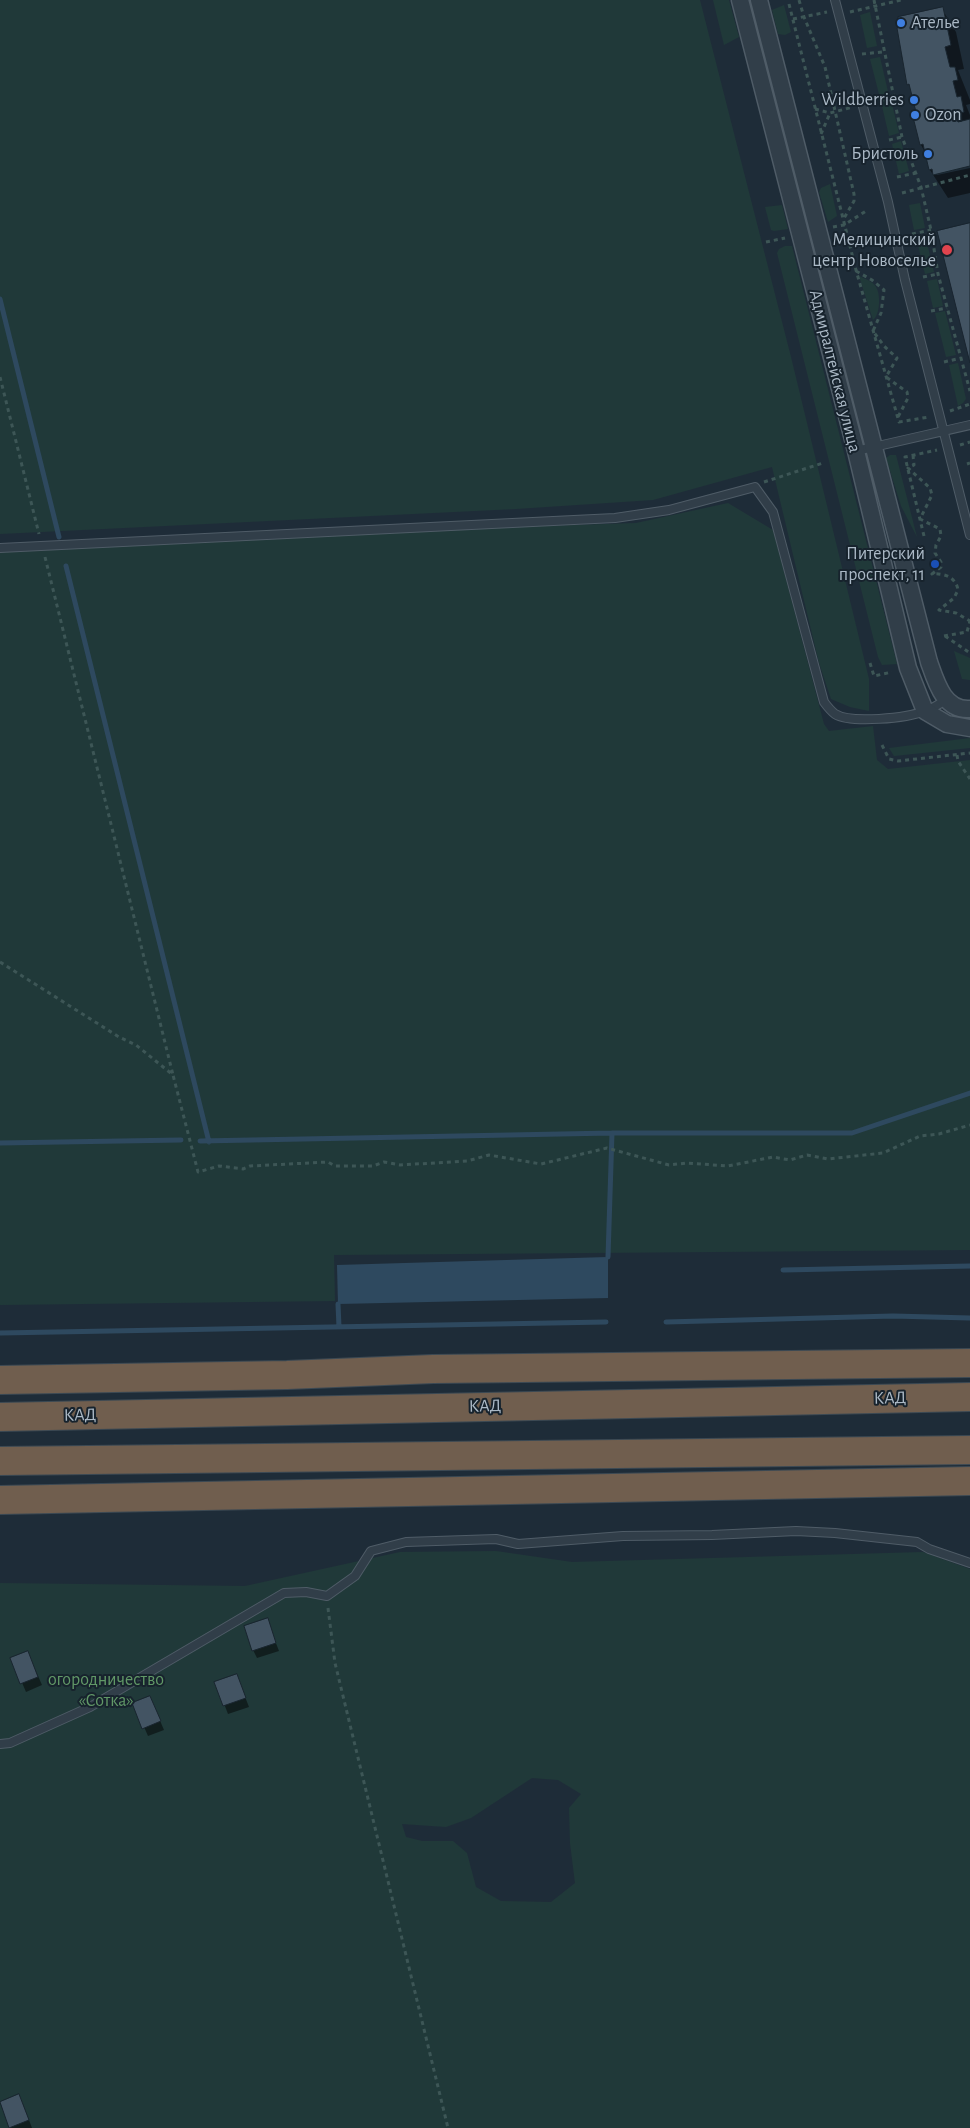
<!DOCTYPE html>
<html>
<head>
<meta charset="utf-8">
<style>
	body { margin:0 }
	canvas { display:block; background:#1e2c38 }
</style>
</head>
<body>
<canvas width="970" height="2128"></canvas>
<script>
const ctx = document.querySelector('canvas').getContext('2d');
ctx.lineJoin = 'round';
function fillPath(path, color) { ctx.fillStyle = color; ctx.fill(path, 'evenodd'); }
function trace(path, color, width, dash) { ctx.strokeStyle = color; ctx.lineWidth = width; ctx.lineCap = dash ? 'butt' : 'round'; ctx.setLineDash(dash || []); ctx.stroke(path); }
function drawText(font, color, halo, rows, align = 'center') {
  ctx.font = font + ' "Alegreya Sans",sans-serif'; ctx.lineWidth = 4; ctx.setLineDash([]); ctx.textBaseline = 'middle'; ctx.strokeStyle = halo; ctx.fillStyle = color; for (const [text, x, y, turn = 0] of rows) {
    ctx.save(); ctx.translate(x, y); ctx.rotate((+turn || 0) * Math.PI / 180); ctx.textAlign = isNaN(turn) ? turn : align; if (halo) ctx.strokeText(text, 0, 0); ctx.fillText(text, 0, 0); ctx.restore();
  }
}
fillPath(new Path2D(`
	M0 0H700L791 357 869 679V711L850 707 831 699 819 663 772 467 653 500 516 509 0 534Z
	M713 0H729L739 37 724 45Z
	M784 5 791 32 785 35 778 34 772 10Z
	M870 12 877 46 867 48 860 15Z
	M880 57 889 96 880 98 870 59Z
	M891 100 899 133 889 136 881 102Z
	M901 141 909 171 899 174 892 144Z
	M830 184 837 216 828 222 819 192 821 188Z
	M920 203 925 228 914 230 909 205Z
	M782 205 788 229 774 231 771 230 765 207Z
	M925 235 934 272 925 274 916 237Z
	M785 246H792L897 664 882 665 878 657 777 253 779 249Z
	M859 276C865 279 873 281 876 287 881 295 880 315 873 320Z
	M937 279 943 306 933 308 927 281Z
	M945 311 956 355 946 357 935 313Z
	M958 363 966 399 963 403 958 406 949 365Z
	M890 455H896L917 537 901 506 886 458Z
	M728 503 773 530 824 724 829 731 873 726 877 760 888 769 970 760V1250L334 1255 335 1301 0 1305V552L417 530 636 523Z
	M954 651 970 658V680L962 679Z
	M970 738V748L894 756 889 748Z
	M496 1551 572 1562 923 1552 970 1569V2128H0V1583L245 1586 400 1552ZM532 1778 558 1780 581 1794 569 1808 570 1843 575 1883 551 1902 501 1901 476 1887 467 1853 453 1841H422L406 1837 402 1824 446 1827 471 1818Z`), '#203939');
fillPath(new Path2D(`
	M608 1257V1298L338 1304 337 1265Z`), '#2e495f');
fillPath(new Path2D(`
	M942 9 956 32 964 69 958 70 970 100V104L966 105 970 115V165L937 172V175L970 168V193L948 198 930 170 926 154 921 145 917 113 901 54Z
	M267 1620 279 1651 257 1658 253 1650Z
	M28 1653 42 1685 26 1692 12 1659Z
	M237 1676 249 1707 228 1714 216 1683Z
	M150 1697 164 1730 148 1736 134 1704Z
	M0 2103 23 2104 32 2128H11Z`), '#0007');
trace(new Path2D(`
	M0 299 59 537
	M66 566 209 1142
	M200 1141 612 1133H852L970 1093
	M0 1143 181 1140
	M608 1257 612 1133
	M783 1270 970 1266
	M338 1304 339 1327
	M666 1322 893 1316 970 1318
	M0 1333 606 1322`), '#2e495f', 5);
const building = new Path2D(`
	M943 7 951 45 945 47 950 67H955L958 80 953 81 957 97 961 96 964 112 956 114 958 122 970 119V166L933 175 932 169 929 170 923 144 920 145 912 113 916 112 909 84 907 85 897 28 900 27 898 17Z
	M970 223V363L937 231Z
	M268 1618 276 1643 252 1651 244 1626Z
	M28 1651 38 1677 20 1684 10 1658Z
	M237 1674 246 1698 223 1706 214 1682Z
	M150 1696 161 1721 142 1729 132 1703Z
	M19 2094 29 2120 9 2128 0 2102Z`);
fillPath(building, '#435463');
trace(building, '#19252f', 1);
const service = new Path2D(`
	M835 0 888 202 905 280 970 535
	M856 451 970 425
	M0 548 615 518 669 510 755 487 773 512 824 702C827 706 831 711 835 714 851 724 907 718 925 711 932 709 939 704 946 700
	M0 1744 10 1743 90 1707 284 1593 306 1592 327 1596 355 1576 371 1551 406 1542 496 1539 518 1544 623 1536 712 1535 796 1531 835 1533 917 1542 929 1549 970 1563`);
const minor = new Path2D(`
	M740 0 856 451 908 668 925 711 947 724 970 728
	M759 0 929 662C936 682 944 711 970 709`);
const motorway = new Path2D(`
	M0 1380 287 1375 433 1369 970 1363
	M0 1417 970 1397
	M0 1461 970 1450
	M0 1500 970 1481`);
trace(service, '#4f5c67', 10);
trace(minor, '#4f5c67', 19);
trace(motorway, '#3c4953', 30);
trace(new Path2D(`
	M799 0 804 17 825 67 854 194V201L843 220
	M874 0 902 137 921 187 931 230 938 274 970 391
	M789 4 856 270 899 422 929 417
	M850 12 901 0
	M793 19 827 12
	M862 54 883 52
	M873 102 894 98
	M815 109 830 113 853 107
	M821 134 830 113
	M889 140 902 137
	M897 177 916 173
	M902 193 970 175
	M833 227 844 225 866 211
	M912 234 931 230
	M766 242 785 238
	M856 271 872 280 884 290 881 313 873 331 884 346 897 358 886 377 907 392 908 398 898 417
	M923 277 938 274
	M931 311 947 308
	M944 362 961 358
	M0 377 39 534
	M950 411 970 404
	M960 445 970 442
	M913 455 914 465 908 468 930 488 932 495 920 519 940 529 941 536 936 545 935 553 941 562V567L932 574C944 573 956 577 958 590L954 598 939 610 956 613 970 621
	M967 464 970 463
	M764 482 823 463
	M924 536 905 457 937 450
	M45 557 173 1075
	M944 636 967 632 970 621
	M945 636 970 653
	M870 663 874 676 892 672
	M882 745 889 759 898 761 970 753
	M957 755 958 761 970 779
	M0 962 119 1037 136 1045 173 1075 198 1172 219 1166 243 1169 250 1166 328 1162 335 1166H373L384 1162 400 1165 467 1161 489 1155 541 1164 607 1148 669 1165 687 1163 728 1166 773 1157 790 1160 807 1155 828 1159 883 1153 920 1136 939 1134 970 1125
	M328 1608 335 1663 448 2128`), '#3d5656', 3, [4, 4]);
trace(service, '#313e49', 8);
trace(minor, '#313e49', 16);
trace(motorway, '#705e4e', 28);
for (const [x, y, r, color] of [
	[901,23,5,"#3f7fe0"],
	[914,100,5,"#3f7fe0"],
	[915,115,5,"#3f7fe0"],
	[928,154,5,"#3f7fe0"],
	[947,250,6,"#e0444e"],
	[935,564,5,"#1a4fb4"]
]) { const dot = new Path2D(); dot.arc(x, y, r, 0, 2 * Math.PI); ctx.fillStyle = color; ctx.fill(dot); trace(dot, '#17232d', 2); }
drawText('18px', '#abb9c6', '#17232d', [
	["Ателье",911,23,"left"],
	["Wildberries",904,100],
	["Ozon",925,115,"left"],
	["Бристоль",918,154],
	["Медицинский",936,240],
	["центр Новоселье",936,261],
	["Питерский",925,554],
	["проспект, 11",925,575]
], 'right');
drawText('18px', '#abb9c6', '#17232d', [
	["Адмиралтейская улица",835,371,76],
	["КАД",890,1398,-1],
	["КАД",485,1406,-1],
	["КАД",80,1415,-1]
]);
drawText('18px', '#619867', '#17232d', [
	["огородничество",106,1680],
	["«Сотка»",106,1701]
]);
</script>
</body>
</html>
